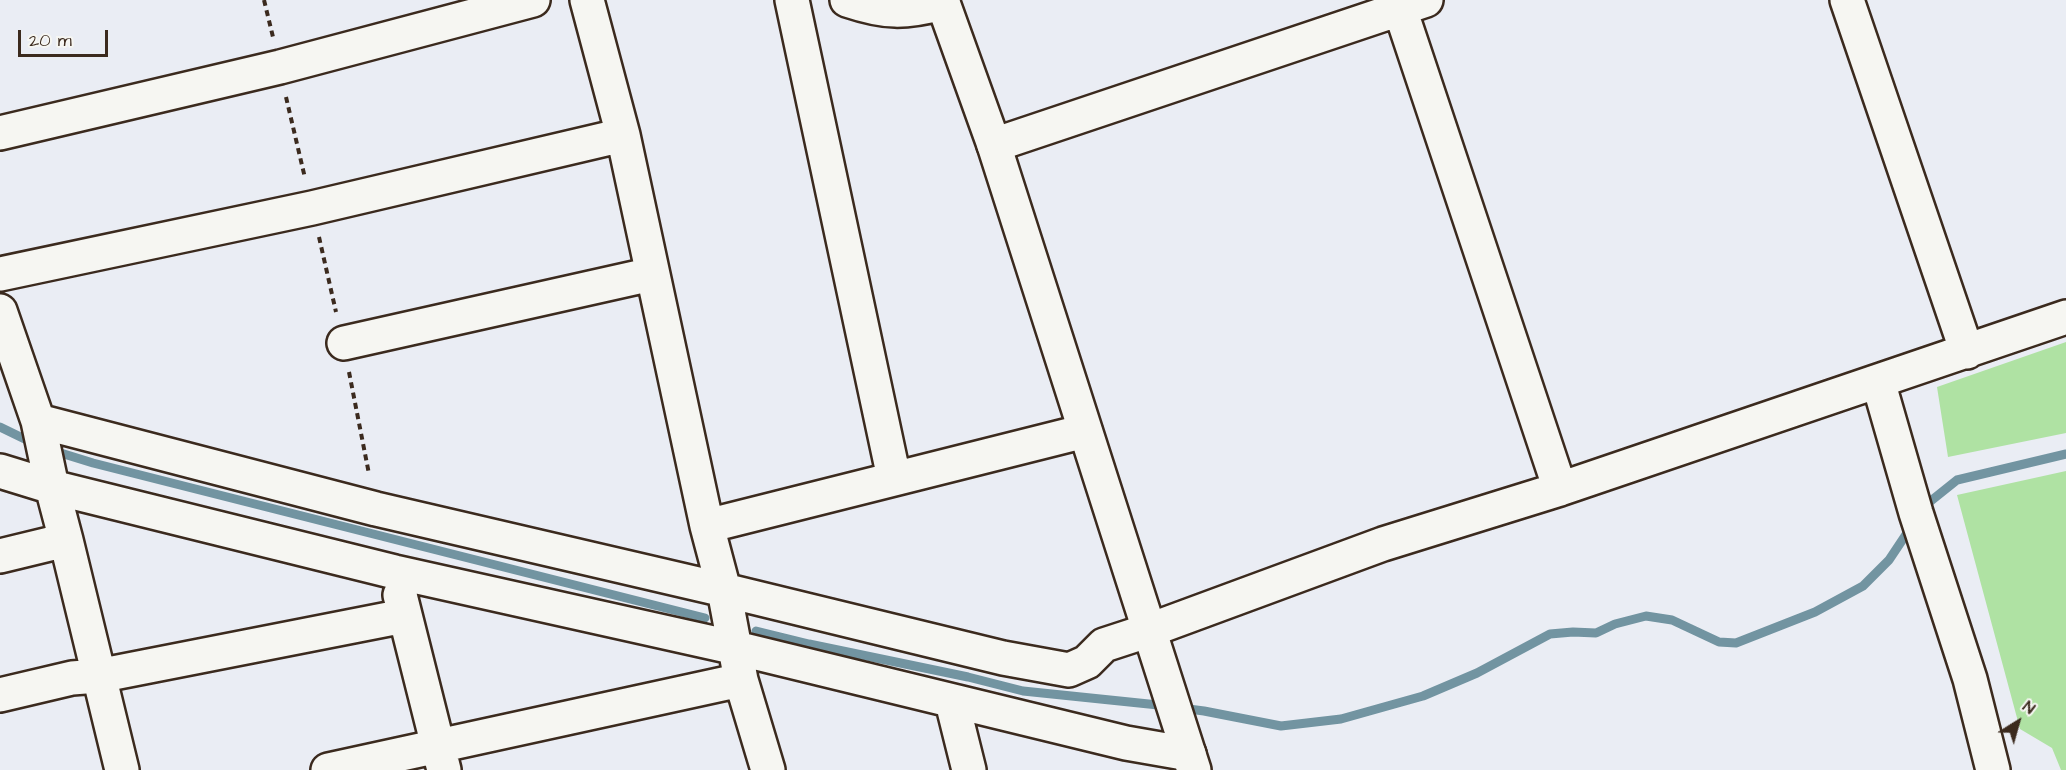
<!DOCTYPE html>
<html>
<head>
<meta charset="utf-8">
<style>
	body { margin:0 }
	#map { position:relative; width:2066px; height:770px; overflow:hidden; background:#eaedf4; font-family:"Architects Daughter",sans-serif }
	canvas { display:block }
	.north { position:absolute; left:1988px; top:692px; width:60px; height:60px; -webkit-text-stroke:4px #f6f6f2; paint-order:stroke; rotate:37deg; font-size:16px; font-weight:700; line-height:24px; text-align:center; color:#3b2a1e }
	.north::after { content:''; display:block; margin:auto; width:21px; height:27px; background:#3b2a1e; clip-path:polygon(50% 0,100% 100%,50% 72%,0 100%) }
	.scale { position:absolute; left:18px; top:30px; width:90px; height:27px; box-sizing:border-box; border:3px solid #3b2a1e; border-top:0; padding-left:8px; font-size:18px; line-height:21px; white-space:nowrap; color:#3b2a1e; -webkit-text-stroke:4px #f6f6f2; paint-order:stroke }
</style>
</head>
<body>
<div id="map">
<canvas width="2066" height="770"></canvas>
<div class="north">N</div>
<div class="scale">20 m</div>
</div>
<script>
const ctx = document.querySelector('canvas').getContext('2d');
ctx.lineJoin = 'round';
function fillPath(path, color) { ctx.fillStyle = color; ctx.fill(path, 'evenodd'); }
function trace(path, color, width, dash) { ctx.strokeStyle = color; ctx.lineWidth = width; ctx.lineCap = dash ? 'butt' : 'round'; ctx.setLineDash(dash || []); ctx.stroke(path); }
fillPath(new Path2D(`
	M2066 342V433L1948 457 1937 387Z
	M2066 471V770H2061L2052 748 2020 729 1957 495Z`), '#afe2a3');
trace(new Path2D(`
	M0 427 35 444
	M51 450 93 463 705 618
	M1922 508 1957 480 2066 454
	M756 631 809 644 968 677 1023 691 1168 706
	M1181 708 1204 711 1281 726 1341 719 1423 696 1477 673 1550 634 1573 632 1596 633 1615 624 1646 616 1672 620 1719 642 1736 643 1815 612 1863 586 1889 560 1911 527`), '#7294a1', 9);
const street = new Path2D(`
	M587 0 623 135 707 526 724 590 741 680 768 770
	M792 0 894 478
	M847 0C886 13 904 13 943 3
	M1397 0 1560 489
	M1847 0 1967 352
	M0 133 280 67 533 0
	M994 145 1426 0
	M0 274 312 208 623 135
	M0 311 38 421 52 487 66 540 122 770
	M344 343 652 274
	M1878 381 1916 513 1970 679 1993 770
	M38 421 376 509 724 590 1003 658 1069 670 1087 662 1104 645 1150 630 1383 544 1560 489 2066 317
	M0 471 52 487 395 572 736 648 1126 743 1189 754
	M707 526 1085 431
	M0 556 66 540
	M400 595 444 770
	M0 695 72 678 98 676 404 616
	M952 702 969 770
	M328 770 741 680`);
const secondary = new Path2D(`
	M942 0 994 145 1194 770`);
trace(street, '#3b2a1e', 38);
trace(secondary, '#3b2a1e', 38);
trace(new Path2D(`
	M264 0 273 37
	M286 97 305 178
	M319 237 336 312
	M349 372 369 474`), '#3b2a1e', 4, [6, 4.5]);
trace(street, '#f6f6f2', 33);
trace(secondary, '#f6f6f2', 33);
</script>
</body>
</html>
